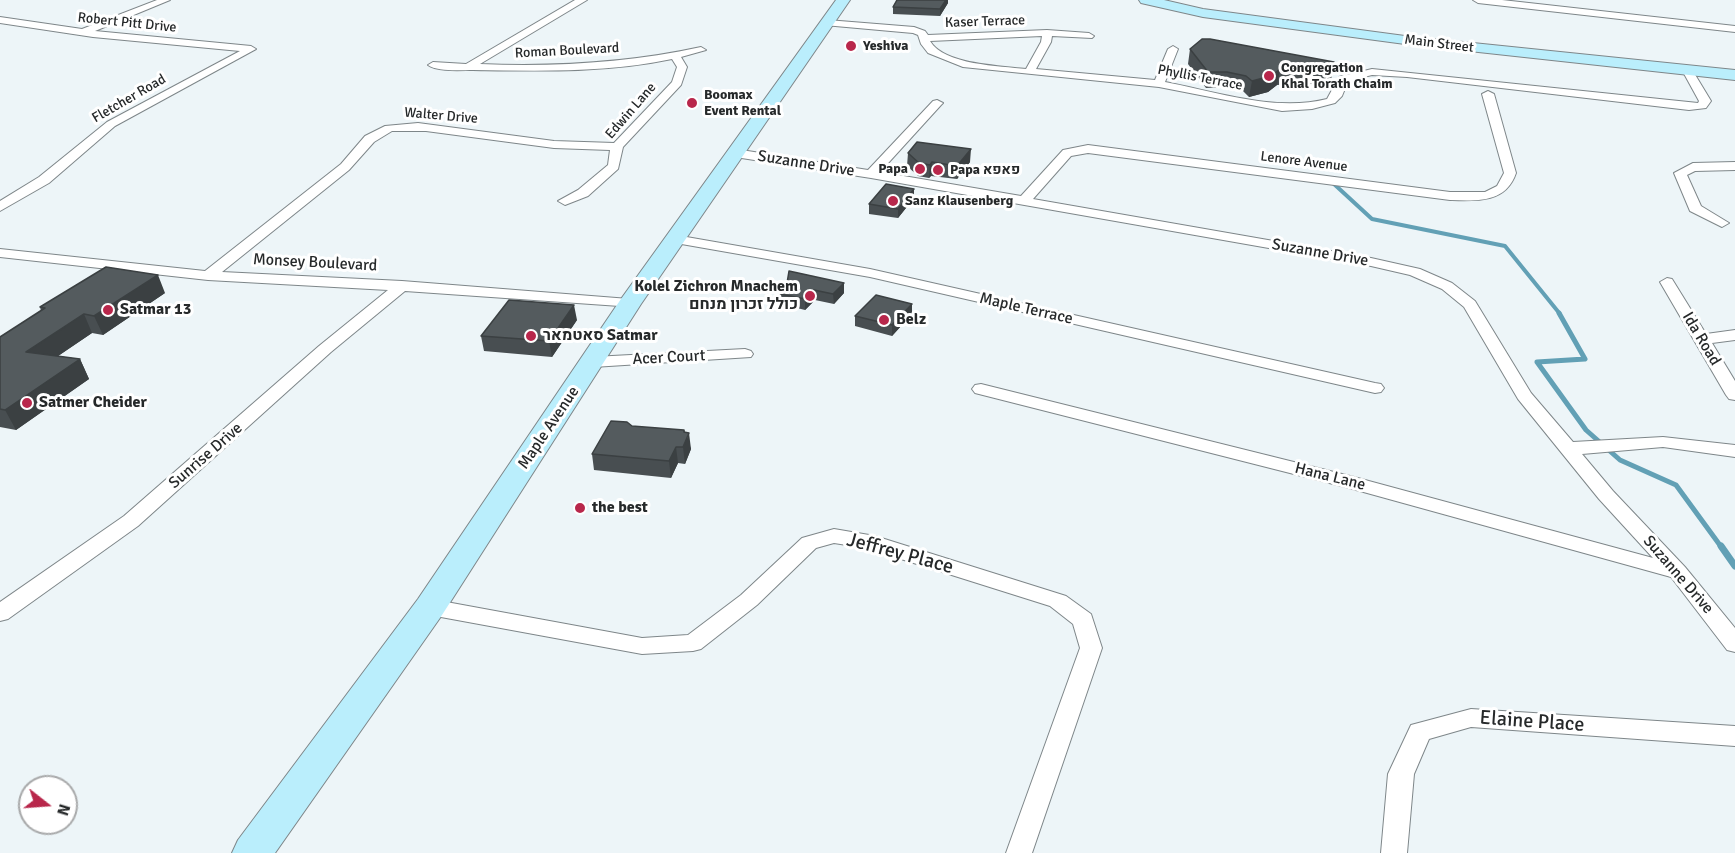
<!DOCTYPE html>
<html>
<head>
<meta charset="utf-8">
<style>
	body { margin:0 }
	#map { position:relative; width:1735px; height:853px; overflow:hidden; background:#edf5f8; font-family:Signika,sans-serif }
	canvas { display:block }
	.north { position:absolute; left:18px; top:775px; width:60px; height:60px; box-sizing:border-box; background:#fff; border:2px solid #a8a9aa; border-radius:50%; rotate:107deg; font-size:16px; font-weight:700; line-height:24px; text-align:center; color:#26292a }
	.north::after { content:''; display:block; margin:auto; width:21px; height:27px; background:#b8274b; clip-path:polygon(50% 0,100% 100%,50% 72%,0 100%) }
</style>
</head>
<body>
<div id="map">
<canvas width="1735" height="853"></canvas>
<div class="north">N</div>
</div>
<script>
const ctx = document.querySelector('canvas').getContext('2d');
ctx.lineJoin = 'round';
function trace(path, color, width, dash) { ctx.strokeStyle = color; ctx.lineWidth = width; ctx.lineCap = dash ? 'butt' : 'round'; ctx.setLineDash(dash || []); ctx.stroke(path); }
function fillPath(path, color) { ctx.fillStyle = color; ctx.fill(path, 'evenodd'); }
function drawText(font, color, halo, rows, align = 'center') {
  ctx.font = font + ' Signika,Heebo,sans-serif'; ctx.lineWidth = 6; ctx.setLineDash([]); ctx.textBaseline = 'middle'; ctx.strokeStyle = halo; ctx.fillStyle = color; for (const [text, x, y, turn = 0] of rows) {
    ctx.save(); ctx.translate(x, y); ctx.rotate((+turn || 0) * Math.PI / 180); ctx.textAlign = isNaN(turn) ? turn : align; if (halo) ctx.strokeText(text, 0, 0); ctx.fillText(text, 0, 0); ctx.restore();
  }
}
trace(new Path2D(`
	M1334 184 1372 219 1505 246 1560 314`), '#62a0b5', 4);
trace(new Path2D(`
	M1559 313 1585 359 1537 362 1586 430 1620 460 1676 485 1722 548`), '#62a0b5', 5);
trace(new Path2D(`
	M1721 546 1735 566`), '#62a0b5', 7);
const street = new Path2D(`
	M157 0H170L95 31 251 46 256 49 115 126 49 183 0 211V201L39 177 107 122 240 51 93 37 0 23V17L82 29Z
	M575 0H587L480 64C555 67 628 63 701 47L706 50 681 57 687 67 681 85 623 147 618 169 588 196 565 205 558 201 578 190 608 165 610 150 554 148 426 131H392L374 142 349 170 222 272 402 281 629 299 637 304 634 307 405 291 331 352 138 526 8 619 0 621V602L124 516 319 346 388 290 208 280 0 257V249L205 271 341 164 365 136 385 126 418 123 554 141 614 143 672 82 677 67 672 59C606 73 539 71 473 70 461 70 437 72 428 65L433 62 466 64Z
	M1473 0H1502L1735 26V32L1478 3Z
	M827 20 914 27 925 31 928 35 1047 30 1089 33 1094 36 1092 38 1052 36 1051 42 1036 69 1155 80 1168 49 1173 46 1178 49 1165 82C1217 92 1275 112 1327 99L1339 77 1372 69 1698 103 1699 101 1682 70 1687 67 1691 68 1711 101 1706 108 1689 110 1407 77 1372 75 1348 81 1342 96 1335 103 1312 109 1282 111 1159 87 963 67 928 53 921 44 918 35 913 33 824 25 822 23ZM1042 36 1041 42 1026 69C1000 66 944 65 930 41Z
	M1488 91 1494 94 1516 173C1506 203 1477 201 1450 200L1088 153 1071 156 1033 199 1371 258 1420 269 1452 283 1475 301 1531 393 1573 442 1663 437 1735 445V457L1663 447 1582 454 1613 491 1685 567 1735 628V652L1727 650 1671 577 1349 488 975 393 972 389 975 385 981 384 1354 477 1653 558 1599 499 1518 399 1464 307 1442 289 1410 275 1371 266 871 178 735 157 729 153 735 149 868 170 933 101 937 100 943 103 941 105 880 172 1021 196 1063 150 1088 145 1450 192H1485L1497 186 1504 173 1482 94Z
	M1735 162V170L1695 171 1687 175 1701 206 1729 223 1722 227 1690 211 1674 173 1693 163Z
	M675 235 870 269 1375 383 1381 384 1384 388 1381 392 1375 393 870 277 670 242 668 239Z
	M1667 278 1672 279 1706 334 1735 330V340L1712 343 1735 381V400L1729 399 1726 395 1660 282Z
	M745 349 751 351 753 354 751 357 593 367 585 362 593 357Z
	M834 529 875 536 1066 596 1091 614 1102 648 1032 853H1006L1080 648 1073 624 1050 606 866 548 834 543 816 548 757 605 701 649 693 651 642 654 430 615 422 612 419 607 422 602 430 599 642 638 688 635 741 595 802 538Z
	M1471 709 1735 726V746L1471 727 1429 739 1414 774 1407 853H1381L1388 774 1411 725Z`);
const secondary = new Path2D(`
	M836 0H850L641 304 442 615 275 853H232L238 840 418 599 621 299Z
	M1139 0H1164L1203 9 1405 36 1735 70V80L1405 44 1203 17 1141 3Z`);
trace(street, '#7e8689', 2);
trace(secondary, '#7e8689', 2);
fillPath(street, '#fff');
fillPath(secondary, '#baeefc');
fillPath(new Path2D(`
	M897 0H948V3L940 16 893 14V7Z
	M1190 49 1334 68 1330 83 1277 85 1268 92 1249 97 1243 91 1224 87 1206 88 1188 64Z
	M908 153 970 162 957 179 931 176 929 178 918 176 907 166Z
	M914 189V198L898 218 869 214V204Z
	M787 283H844V293L834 304 815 300 805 310 781 304 780 294 787 287Z
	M165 293 103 335 92 333 58 356 80 359 89 379 16 430 0 427V337L41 311 40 307Z
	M912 304V314L892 336 855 326V316Z
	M577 320 552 357 484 351 481 336Z
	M684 430 691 449 685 464 678 463 671 478 594 470 592 454Z`), '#484e51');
fillPath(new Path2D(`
	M946 0H948V3L940 16V9Z
	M1280 69 1277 85 1268 92 1249 97 1252 81Z
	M971 149 970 162 957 179V166Z
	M932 162 931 176 929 178 930 165Z
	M914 189V198L898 218V209Z
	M158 275 165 293 103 335 94 316Z
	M844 283V293L834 304 833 294Z
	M814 290 815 300 805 310V299Z
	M912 304V314L892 336V325Z
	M574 305 577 320 552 357 549 341Z
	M84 314 92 333 36 371 26 352Z
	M80 359 89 379 16 430 5 410Z
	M684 430 686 441 689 433 691 449 685 464 683 447Z
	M676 447 678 463 671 478 669 461Z`), '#3b4042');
const building = new Path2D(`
	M897 0H946L940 9 893 7Z
	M1202 39H1210L1334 62V68L1280 69 1271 76 1252 81 1246 76 1227 72H1208L1190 49Z
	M917 142 971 149 957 166 932 162 930 165 919 163 908 153Z
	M886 184 914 189 898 209 869 204Z
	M106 267 158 275 94 316 84 314 26 352 80 359 5 410 0 409V337L45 308 40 307Z
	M789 271 844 283 833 294 814 290 805 299 780 294 790 284 787 283Z
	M876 295 912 304 892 325 855 316Z
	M509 300 574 305 549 341 481 336Z
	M611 421 627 422 632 426 684 430V432L689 433 683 447H676L669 461 592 454Z`);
fillPath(building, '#545b5e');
trace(building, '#3b4042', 1.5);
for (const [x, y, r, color] of [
	[851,46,6,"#b8274b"],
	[1269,76,6,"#b8274b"],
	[692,103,6,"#b8274b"],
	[920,169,6,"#b8274b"],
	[938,170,6,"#b8274b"],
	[893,201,6,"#b8274b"],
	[810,296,6,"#b8274b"],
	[108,310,6,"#b8274b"],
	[884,320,6,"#b8274b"],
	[531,336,6,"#b8274b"],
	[27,403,6,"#b8274b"],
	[580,508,6,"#b8274b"]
]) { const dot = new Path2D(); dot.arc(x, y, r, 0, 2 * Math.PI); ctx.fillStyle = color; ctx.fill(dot); trace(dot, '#fff', 2); }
drawText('14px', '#26292a', '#fff', [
	["Kaser Terrace",985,22,-2],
	["Robert Pitt Drive",127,23,6],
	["Main Street",1439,44,7],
	["Roman Boulevard",567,51,-3],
	["Phyllis Terrace",1200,78,11],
	["Fletcher Road",129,99,-30],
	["Edwin Lane",631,111,-49],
	["Walter Drive",441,116,5],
	["Lenore Avenue",1304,162,7]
]);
drawText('bold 14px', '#26292a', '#fff', [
	["Yeshiva",863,46],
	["Congregation",1281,68],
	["Khal Torath Chaim",1281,84],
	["Boomax",704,95],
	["Event Rental",704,111],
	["Papa",908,169,"right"],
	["Papa פאפא",950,170],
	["Sanz Klausenberg",905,201]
], 'left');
drawText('16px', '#26292a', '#fff', [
	["Suzanne Drive",806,164,9],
	["Suzanne Drive",1320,253,10],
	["Monsey Boulevard",315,263,3],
	["Maple Terrace",1026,309,13],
	["Ida Road",1701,339,59],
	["Acer Court",669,358,-3],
	["Maple Avenue",549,428,-56],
	["Sunrise Drive",206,456,-41],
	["Hana Lane",1330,477,14],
	["Suzanne Drive",1678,575,49]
]);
drawText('bold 16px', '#26292a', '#fff', [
	["Kolel Zichron Mnachem",798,287,"right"],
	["כולל זכרון מנחם",798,305,"right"],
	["Satmar 13",120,310],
	["Belz",896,320],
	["סאטמאר Satmar",543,336],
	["Satmer Cheider",39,403],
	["the best",592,508]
], 'left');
drawText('20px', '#26292a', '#fff', [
	["Jeffrey Place",900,554,15],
	["Elaine Place",1532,722,4]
]);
</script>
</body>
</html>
